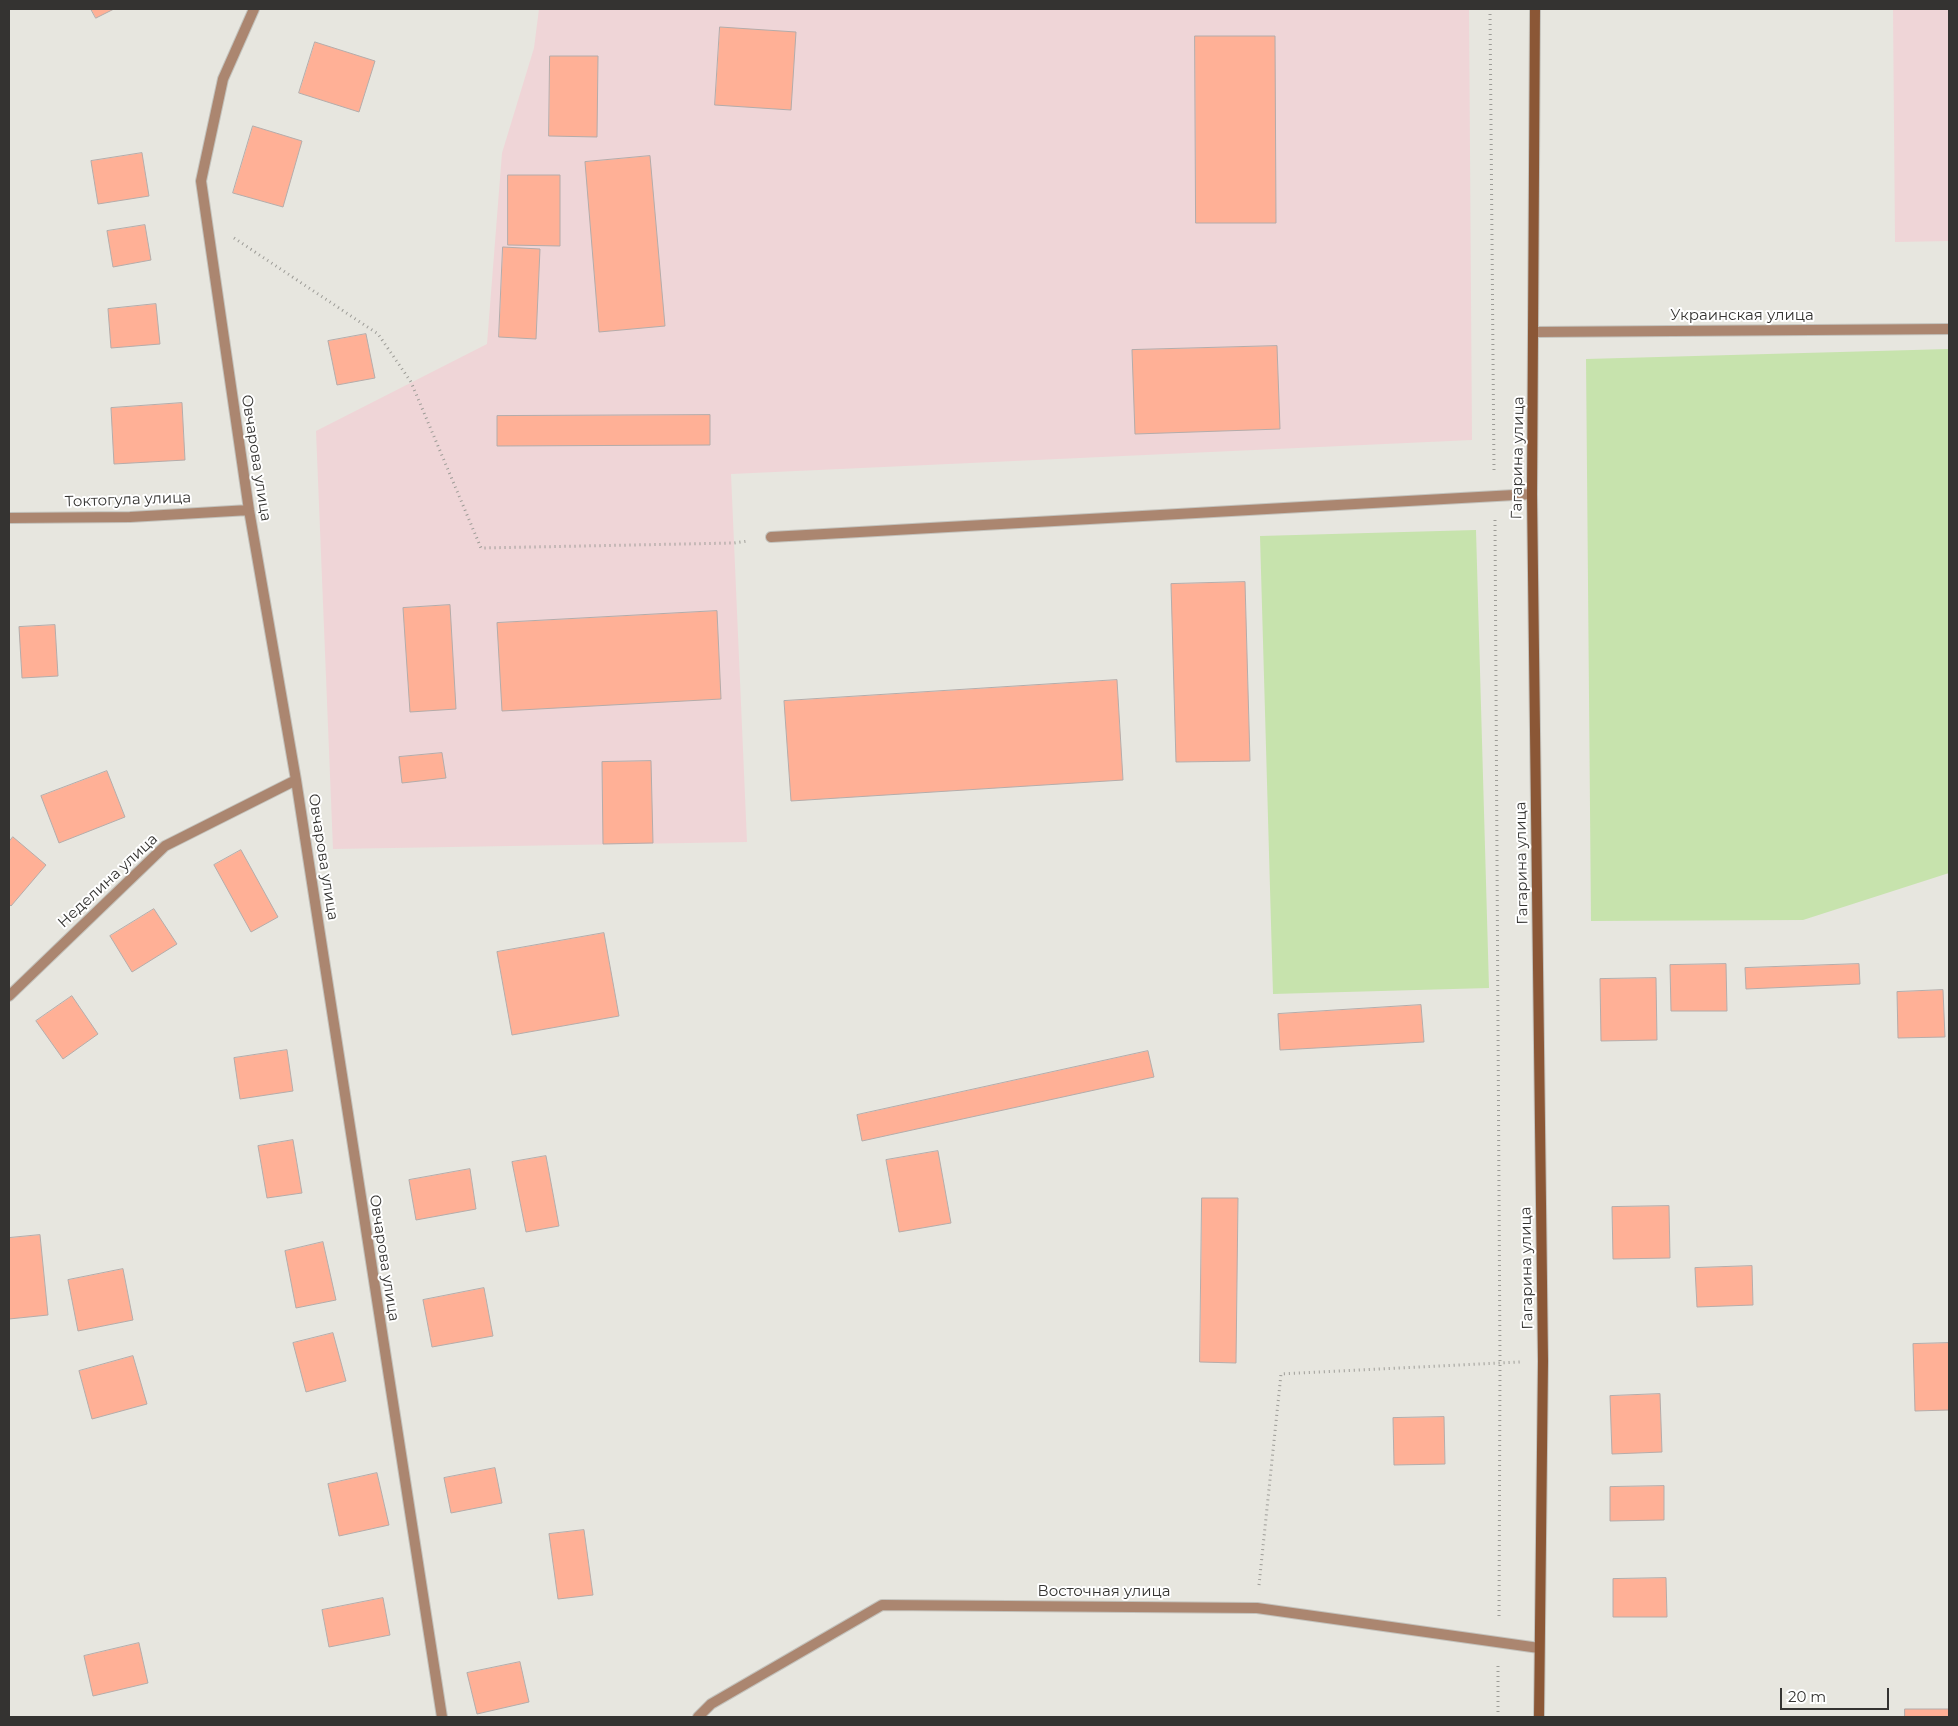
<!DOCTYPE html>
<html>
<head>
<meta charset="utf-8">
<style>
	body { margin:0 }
	#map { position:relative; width:1958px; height:1726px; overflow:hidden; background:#e7e6df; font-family:Montserrat,sans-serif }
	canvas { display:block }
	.frame { position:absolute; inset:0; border:10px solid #343331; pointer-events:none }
	.scale { position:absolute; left:1780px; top:1688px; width:109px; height:22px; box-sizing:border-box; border:2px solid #343331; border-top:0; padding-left:6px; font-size:15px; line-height:18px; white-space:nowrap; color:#343331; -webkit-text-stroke:4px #fff; paint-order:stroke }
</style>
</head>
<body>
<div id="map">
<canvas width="1958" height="1726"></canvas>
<div class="frame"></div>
<div class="scale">20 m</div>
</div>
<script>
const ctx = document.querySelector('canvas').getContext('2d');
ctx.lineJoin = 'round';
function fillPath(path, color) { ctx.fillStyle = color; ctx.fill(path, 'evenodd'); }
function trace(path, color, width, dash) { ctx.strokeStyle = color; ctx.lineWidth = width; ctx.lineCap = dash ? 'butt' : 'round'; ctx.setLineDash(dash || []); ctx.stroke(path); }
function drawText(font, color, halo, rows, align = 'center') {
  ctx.font = font + ' Montserrat,sans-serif'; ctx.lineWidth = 4; ctx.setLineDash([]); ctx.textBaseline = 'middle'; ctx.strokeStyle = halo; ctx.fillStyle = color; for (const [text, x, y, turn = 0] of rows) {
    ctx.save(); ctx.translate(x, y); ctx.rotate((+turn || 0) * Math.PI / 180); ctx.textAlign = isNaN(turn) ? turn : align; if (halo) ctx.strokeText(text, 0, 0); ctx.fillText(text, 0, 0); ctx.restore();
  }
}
fillPath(new Path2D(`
	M539 9H1469L1472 440 731 474 747 842 333 849 316 431 487 344 502 153 534 48Z
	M1893 9H1949V241L1895 242Z`), '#efd5d7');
fillPath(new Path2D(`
	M1949 349V873L1803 920 1591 921 1586 359Z
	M1476 530 1489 988 1273 994 1260 536Z`), '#c7e3ad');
const building = new Path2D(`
	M91 9H114L96 18Z
	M720 27 796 32 791 110 715 105Z
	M1195 36H1275L1276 223H1196Z
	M315 42 375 61 359 112 299 93Z
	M550 56H598L597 137 549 136Z
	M253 126 302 141 283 207 233 193Z
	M142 153 149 196 98 204 91 161Z
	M650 156 665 326 599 332 585 162Z
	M508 175H560V246L508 245Z
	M145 225 151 260 113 267 107 231Z
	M503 247 540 249 536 339 499 337Z
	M156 304 160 344 111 348 108 309Z
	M366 334 375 378 337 385 328 341Z
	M1277 346 1280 429 1135 434 1132 350Z
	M182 403 185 460 114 464 111 408Z
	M710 415V445L497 446V416Z
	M1245 582 1250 761 1176 762 1171 584Z
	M450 605 456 709 410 712 403 608Z
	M717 611 721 699 502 711 497 623Z
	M55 625 58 676 22 678 19 627Z
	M1117 680 1123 780 791 801 784 701Z
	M442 753 446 778 402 783 399 757Z
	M651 761 653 843 603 844 602 762Z
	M107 771 125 817 59 843 41 796Z
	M13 837 46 865 11 906 9 904V842Z
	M241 850 278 917 251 932 214 865Z
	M154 909 177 944 132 972 110 936Z
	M604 933 619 1016 512 1035 497 952Z
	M1726 964 1727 1011H1671L1670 965Z
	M1859 964 1860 984 1746 989 1745 968Z
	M1656 978 1657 1040 1601 1041 1600 979Z
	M1943 990 1945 1037 1898 1038 1897 992Z
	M72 996 98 1034 63 1059 36 1021Z
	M1421 1005 1424 1042 1280 1050 1278 1014Z
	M287 1050 293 1091 240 1099 234 1058Z
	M1148 1051 1154 1077 862 1141 857 1115Z
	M293 1140 302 1193 267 1198 258 1146Z
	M938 1151 951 1223 899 1232 886 1160Z
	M546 1156 559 1226 526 1232 512 1162Z
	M470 1169 476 1209 416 1220 409 1180Z
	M1202 1198H1238L1236 1363 1200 1362Z
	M1669 1206 1670 1258 1613 1259 1612 1207Z
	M40 1235 48 1315 9 1319V1238Z
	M323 1242 336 1300 296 1308 285 1251Z
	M1752 1266 1753 1305 1697 1307 1695 1268Z
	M123 1269 133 1320 78 1331 68 1280Z
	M484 1288 493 1336 432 1347 423 1300Z
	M333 1333 346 1381 306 1392 293 1343Z
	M1949 1343V1410L1915 1411 1913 1344Z
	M133 1356 147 1404 92 1419 79 1371Z
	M1660 1394 1662 1452 1612 1454 1610 1396Z
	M1444 1417 1445 1464 1394 1465 1393 1418Z
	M495 1468 502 1503 451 1513 444 1478Z
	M377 1473 389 1525 339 1536 328 1484Z
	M1664 1486V1520L1610 1521V1487Z
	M584 1530 593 1595 558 1599 549 1534Z
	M1666 1578 1667 1617H1613V1579Z
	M383 1598 390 1635 329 1647 322 1610Z
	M139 1643 148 1683 93 1696 84 1656Z
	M520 1662 529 1702 477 1714 467 1673Z
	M1905 1709H1949V1717H1905Z`);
fillPath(building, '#ffb096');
trace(building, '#b4acaa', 1);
const lane = new Path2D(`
	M771 537 1532 494`);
const street = new Path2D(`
	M254 9 223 79 201 181 249 510 296 780 442 1717
	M1534 332 1949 329
	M9 518 130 517 249 510
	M9 996 165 846 296 780
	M698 1717 711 1704 882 1605 1257 1608 1539 1648`);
const secondary = new Path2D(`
	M1535 9 1532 494 1543 1361 1539 1717`);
trace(lane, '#c3c2bc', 12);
trace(street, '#c3c2bc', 12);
trace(secondary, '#c3c2bc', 12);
trace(new Path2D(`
	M1490 9 1494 472
	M234 238 378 334 411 382 481 548 734 543 748 541
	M1495 520 1500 1363 1499 1619
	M1259 1585 1281 1374 1520 1362
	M1498 1717V1665`), '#9d9c97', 3, [1, 4]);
trace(lane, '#ab8670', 10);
trace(street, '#ab8670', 10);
trace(secondary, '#8b5736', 10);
drawText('15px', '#343331', '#fff', [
	["Украинская улица",1742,316],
	["Овчарова улица",256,458,81],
	["Гагарина улица",1518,458,-89],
	["Токтогула улица",128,500,-2],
	["Овчарова улица",323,857,81],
	["Гагарина улица",1522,863,-91],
	["Неделина улица",108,881,-43],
	["Овчарова улица",384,1258,81],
	["Гагарина улица",1527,1268,-91],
	["Восточная улица",1104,1592]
]);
</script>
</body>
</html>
